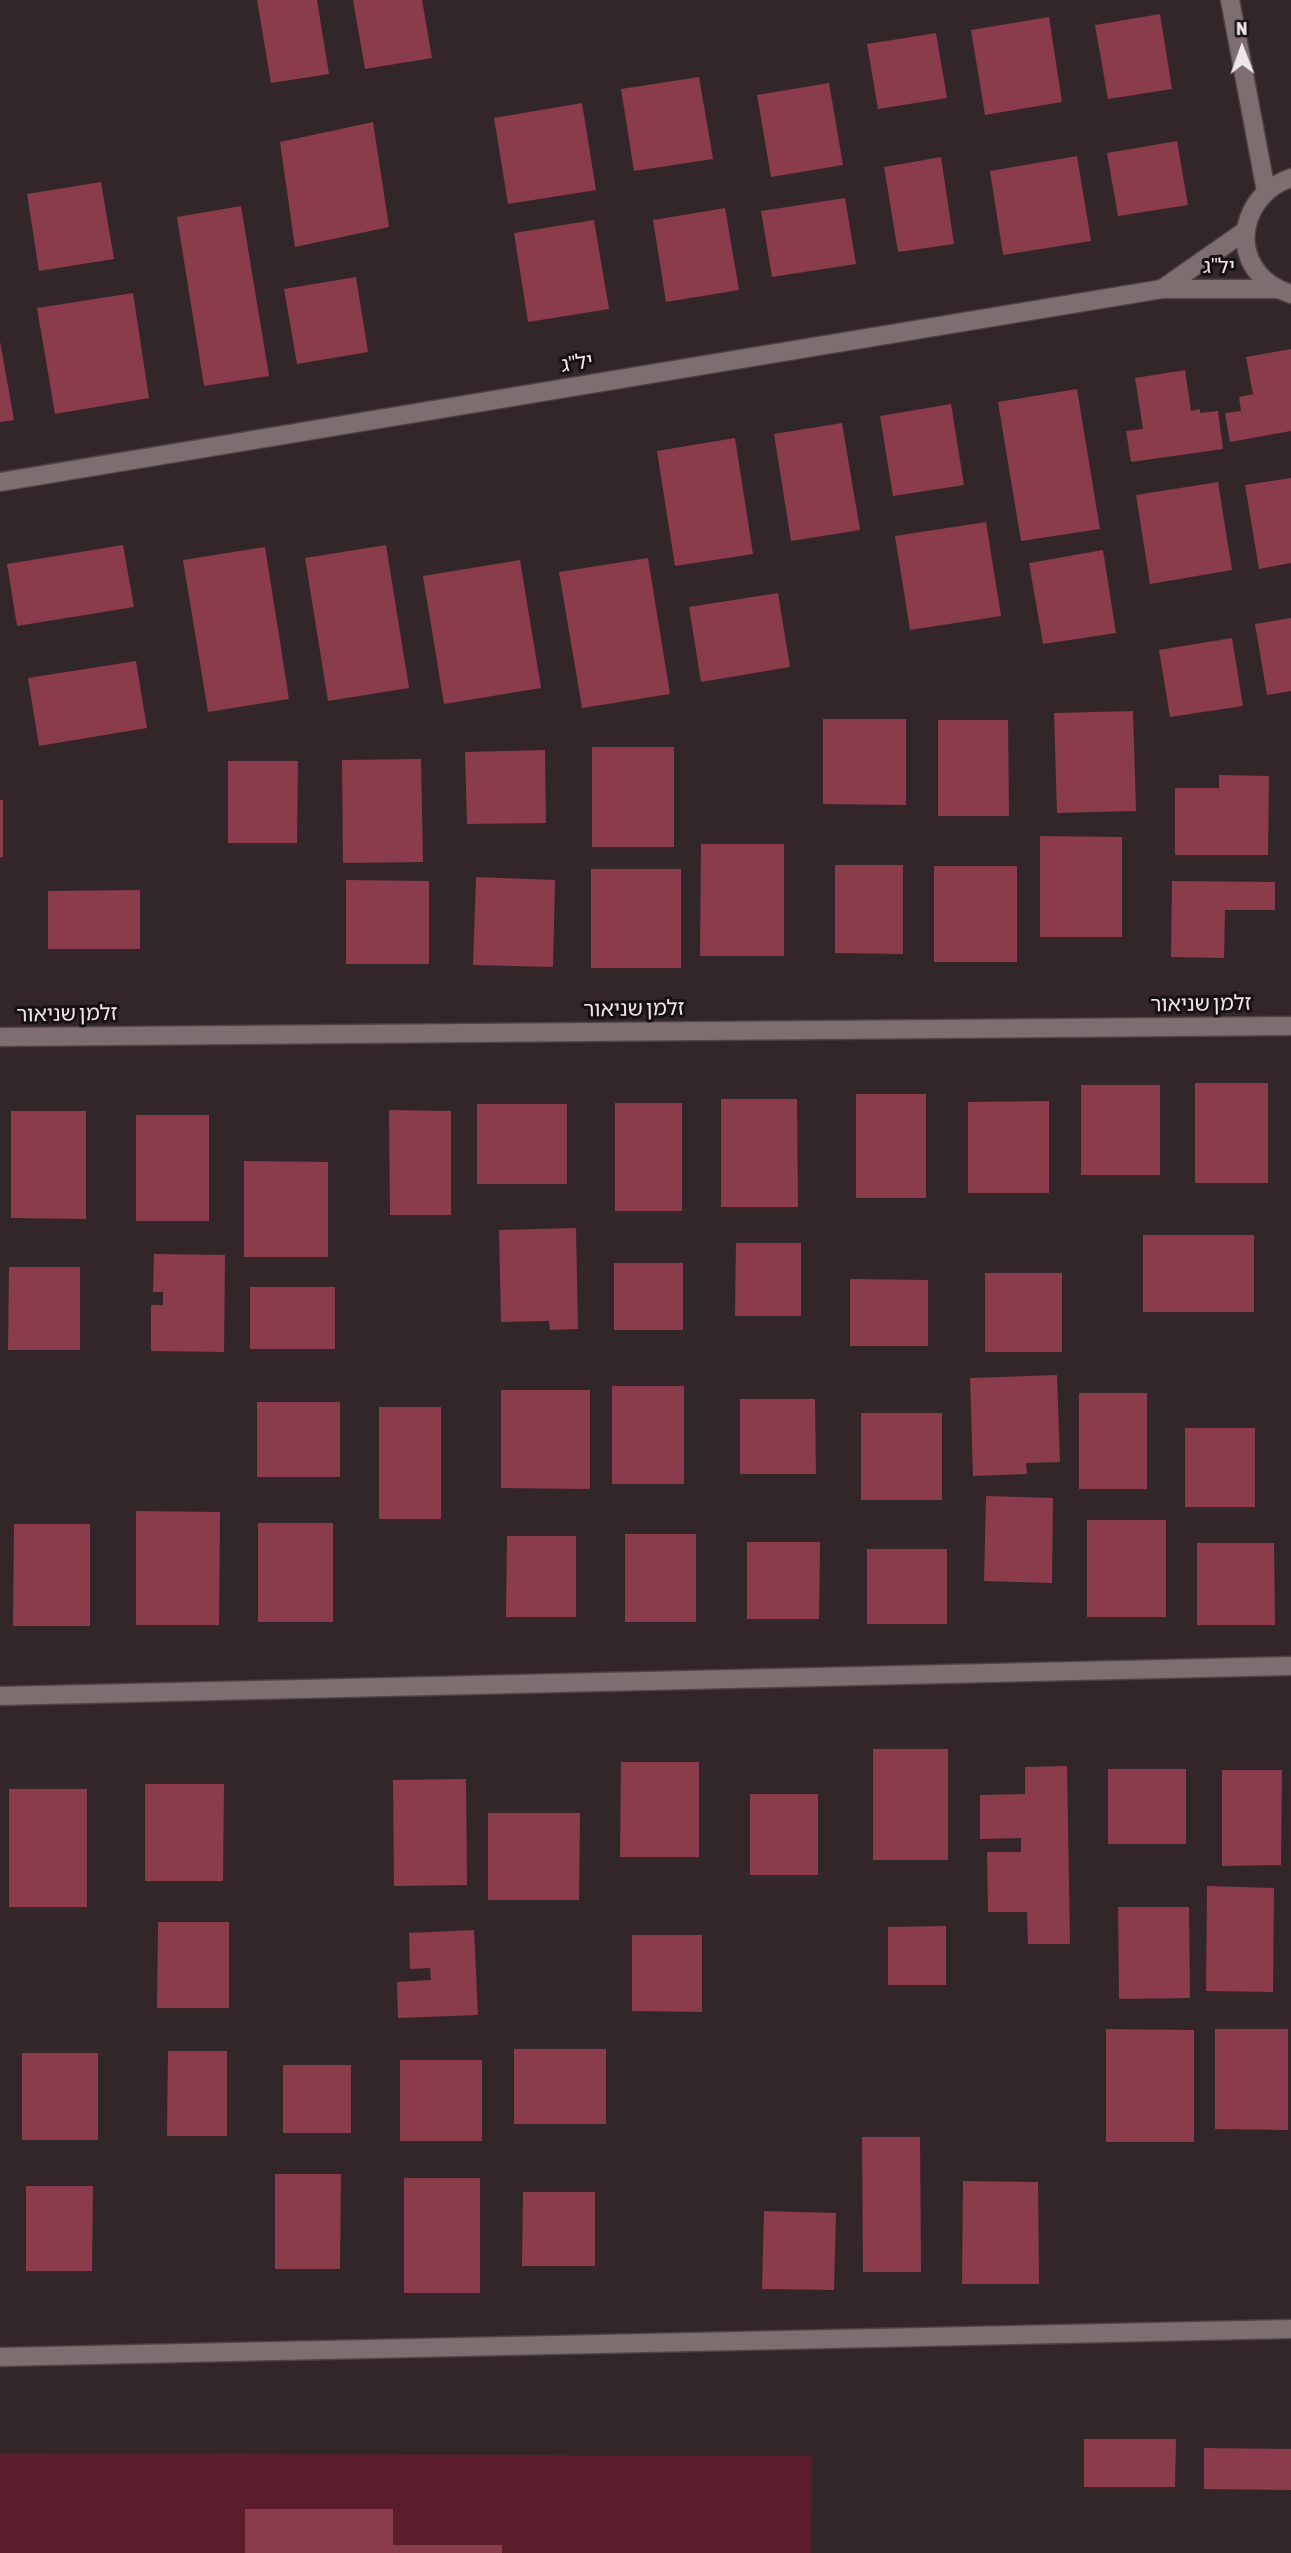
<!DOCTYPE html>
<html>
<head>
<meta charset="utf-8">
<style>
	body { margin:0 }
	#map { position:relative; width:1291px; height:2553px; overflow:hidden; background:#332628; font-family:"Asap Condensed",sans-serif }
	canvas { display:block }
	.north { position:absolute; left:1207px; top:14px; width:70px; height:70px; -webkit-text-stroke:5px #171111; paint-order:stroke; rotate:359deg; font-size:19px; font-weight:700; line-height:28px; text-align:center; color:#f0e7e8 }
	.north::after { content:''; display:block; margin:auto; width:24px; height:32px; background:#f0e7e8; clip-path:polygon(50% 0,100% 100%,50% 72%,0 100%) }
</style>
</head>
<body>
<div id="map">
<canvas width="1291" height="2553"></canvas>
<div class="north">N</div>
</div>
<script>
const ctx = document.querySelector('canvas').getContext('2d');
ctx.lineJoin = 'round';
function fillPath(path, color) { ctx.fillStyle = color; ctx.fill(path, 'evenodd'); }
function trace(path, color, width, dash) { ctx.strokeStyle = color; ctx.lineWidth = width; ctx.lineCap = dash ? 'butt' : 'round'; ctx.setLineDash(dash || []); ctx.stroke(path); }
function drawText(font, color, halo, rows, align = 'center') {
  ctx.font = font + ' "Asap Condensed","Noto Sans Hebrew",sans-serif'; ctx.lineWidth = 6; ctx.setLineDash([]); ctx.textBaseline = 'middle'; ctx.strokeStyle = halo; ctx.fillStyle = color; for (const [text, x, y, turn = 0] of rows) {
    ctx.save(); ctx.translate(x, y); ctx.rotate((+turn || 0) * Math.PI / 180); ctx.textAlign = isNaN(turn) ? turn : align; if (halo) ctx.strokeText(text, 0, 0); ctx.fillText(text, 0, 0); ctx.restore();
  }
}
fillPath(new Path2D(`
	M0 2453 812 2456 811 2553H0Z`), '#5b1d2c');
fillPath(new Path2D(`
	M257 0H317L329 74 271 83Z
	M353 0H422L432 58 365 69Z
	M1160 14 1172 89 1108 99 1095 25Z
	M1049 17 1062 102 985 115 971 30Z
	M936 33 947 98 878 109 867 44Z
	M699 77 713 159 634 171 621 89Z
	M829 83 843 165 771 177 757 95Z
	M582 103 596 190 508 204 494 118Z
	M373 122 389 227 295 247 280 142Z
	M1177 141 1188 205 1118 216 1107 153Z
	M1077 156 1091 241 1003 255 990 171Z
	M941 157 954 244 898 252 884 167Z
	M101 182 114 259 39 271 27 194Z
	M845 198 856 264 772 277 761 211Z
	M241 206 269 376 204 386 177 217Z
	M725 208 739 290 666 302 653 220Z
	M594 220 609 309 528 322 514 233Z
	M356 277 368 352 297 364 284 289Z
	M133 293 149 398 55 414 37 308Z
	M0 341 14 420 0 422Z
	M1291 349V431L1230 442 1225 413 1241 411 1239 397 1253 394 1246 357Z
	M1185 370 1191 411 1200 409V413L1218 411 1223 449 1131 462 1126 431 1143 429 1135 378Z
	M1077 389 1100 529 1021 541 998 402Z
	M951 404 964 485 893 496 880 416Z
	M842 423 860 530 791 541 774 434Z
	M735 438 753 554 675 566 657 451Z
	M1291 478V563L1259 569 1245 485Z
	M1218 482 1232 570 1150 584 1136 495Z
	M986 522 1001 616 910 630 895 536Z
	M123 545 134 607 17 626 7 564Z
	M386 545 409 688 328 701 305 558Z
	M265 547 289 699 208 712 183 560Z
	M1103 550 1116 633 1043 644 1029 563Z
	M648 558 670 694 582 708 559 572Z
	M520 560 541 688 444 704 423 576Z
	M778 593 790 667 701 682 689 607Z
	M1291 618V691L1267 695 1255 624Z
	M1232 638 1243 706 1170 717 1159 650Z
	M136 661 147 728 39 746 28 678Z
	M1133 711 1136 811 1057 813 1054 713Z
	M823 719H906V805L823 804Z
	M938 720H1008L1009 816H938Z
	M592 747H674V847H592Z
	M545 750 546 823 467 824 465 752Z
	M421 759 423 862 343 863 342 760Z
	M228 761H298L297 843H228Z
	M1219 775 1269 776 1268 855H1175V788H1219Z
	M0 800H3V857H0Z
	M1040 836 1122 837V937H1040Z
	M701 844H784V956H700Z
	M835 865H903V954L835 953Z
	M934 866H1017V962H934Z
	M591 869H681V968H591Z
	M476 877 555 880 553 967 473 965Z
	M346 880 429 881V964H346Z
	M1172 881 1275 882V910H1225L1224 958 1171 957Z
	M140 890V949H48V891Z
	M1195 1083H1268V1183H1195Z
	M1081 1085H1160V1175H1081Z
	M856 1094H926V1198H856Z
	M721 1099H797L798 1207H721Z
	M1049 1101V1193H968V1102Z
	M615 1103H682V1211H615Z
	M477 1104H567V1184H477Z
	M389 1110 451 1111V1215H390Z
	M11 1111H86V1219L11 1218Z
	M136 1115H209V1221H136Z
	M244 1161 328 1162V1257H244Z
	M576 1228 578 1329 550 1330 549 1321 501 1322 499 1230Z
	M1143 1235H1254V1312H1143Z
	M736 1243H801V1316H735Z
	M154 1254 225 1255 224 1352 151 1351V1305H163V1292H153Z
	M614 1263H683V1330H614Z
	M9 1267H80V1350H8Z
	M985 1273H1062V1352H985Z
	M850 1279 928 1280V1346H850Z
	M250 1287H335V1349H250Z
	M1057 1375 1060 1462 1026 1463 1027 1474 973 1476 970 1378Z
	M612 1386H684V1484H612Z
	M501 1390H590V1489L501 1488Z
	M1079 1393H1147V1489H1079Z
	M740 1399H815L816 1474H740Z
	M257 1402H340V1477H257Z
	M379 1407H441V1519H379Z
	M861 1413H942V1500H861Z
	M1185 1428H1255V1507H1185Z
	M986 1496 1053 1498 1052 1583 984 1581Z
	M136 1511 220 1512 219 1625H136Z
	M1087 1520H1166V1617H1087Z
	M258 1523H333V1622H258Z
	M14 1524H90V1626H13Z
	M625 1534H696V1622H625Z
	M507 1536H576V1617H506Z
	M747 1542H820L819 1619H747Z
	M1197 1543H1274L1275 1625H1197Z
	M867 1549H947V1624H867Z
	M873 1749H948V1860H873Z
	M621 1762H699V1857H620Z
	M1067 1766 1070 1944H1028L1027 1912H988L987 1852H1021V1838L980 1839V1795L1025 1794V1767Z
	M1108 1769H1186V1844H1108Z
	M1222 1770H1282L1281 1865 1222 1866Z
	M466 1779 467 1885 394 1886 393 1780Z
	M145 1784H224L223 1881H145Z
	M9 1789H87V1907H9Z
	M750 1794H818V1875H750Z
	M488 1813H580L579 1900H488Z
	M1207 1886 1274 1888 1273 1992 1206 1991Z
	M1118 1907H1189L1190 1998 1119 1999Z
	M158 1922H229V2008H157Z
	M946 1926V1985H888V1927Z
	M474 1930 478 2015 398 2018 397 1982 431 1980 430 1968 410 1969 409 1933Z
	M632 1935H702V2012L632 2011Z
	M1106 2029 1194 2030V2142H1106Z
	M1215 2029H1288V2130L1215 2129Z
	M514 2049H606V2124H514Z
	M168 2051H227V2136H167Z
	M22 2053H98V2140H22Z
	M400 2060H482V2141H400Z
	M283 2065H351V2133H283Z
	M862 2137H920L921 2272H863Z
	M275 2174H341L340 2269H275Z
	M404 2178H480V2293H404Z
	M963 2181 1038 2182 1039 2284H962Z
	M26 2186H93L92 2271H26Z
	M523 2192H595V2266H522Z
	M764 2211 836 2213 834 2290 762 2289Z
	M1084 2439H1176L1175 2487H1084Z
	M1204 2448 1291 2449V2490L1204 2489Z
	M245 2509H393V2545H502V2553H245Z`), '#8a3b4c');
const minor = new Path2D(`
	M1230 0 1266 191
	M1291 178C1251 190 1230 240 1259 274 1267 284 1279 290 1291 294
	M1162 289 1245 231
	M0 482 1162 289H1277
	M0 1037 1291 1026
	M0 1696 1291 1666
	M0 2357 1291 2329`);
trace(minor, '#4d4344', 21);
trace(minor, '#7e6e70', 18);
drawText('21px', '#f0e7e8', '#171111', [
	["יל\"ג",1219,266],
	["יל\"ג",577,363,-9],
	["זלמן שניאור",1201,1004,-1],
	["זלמן שניאור",634,1009,-1],
	["זלמן שניאור",67,1014,-1]
]);
</script>
</body>
</html>
